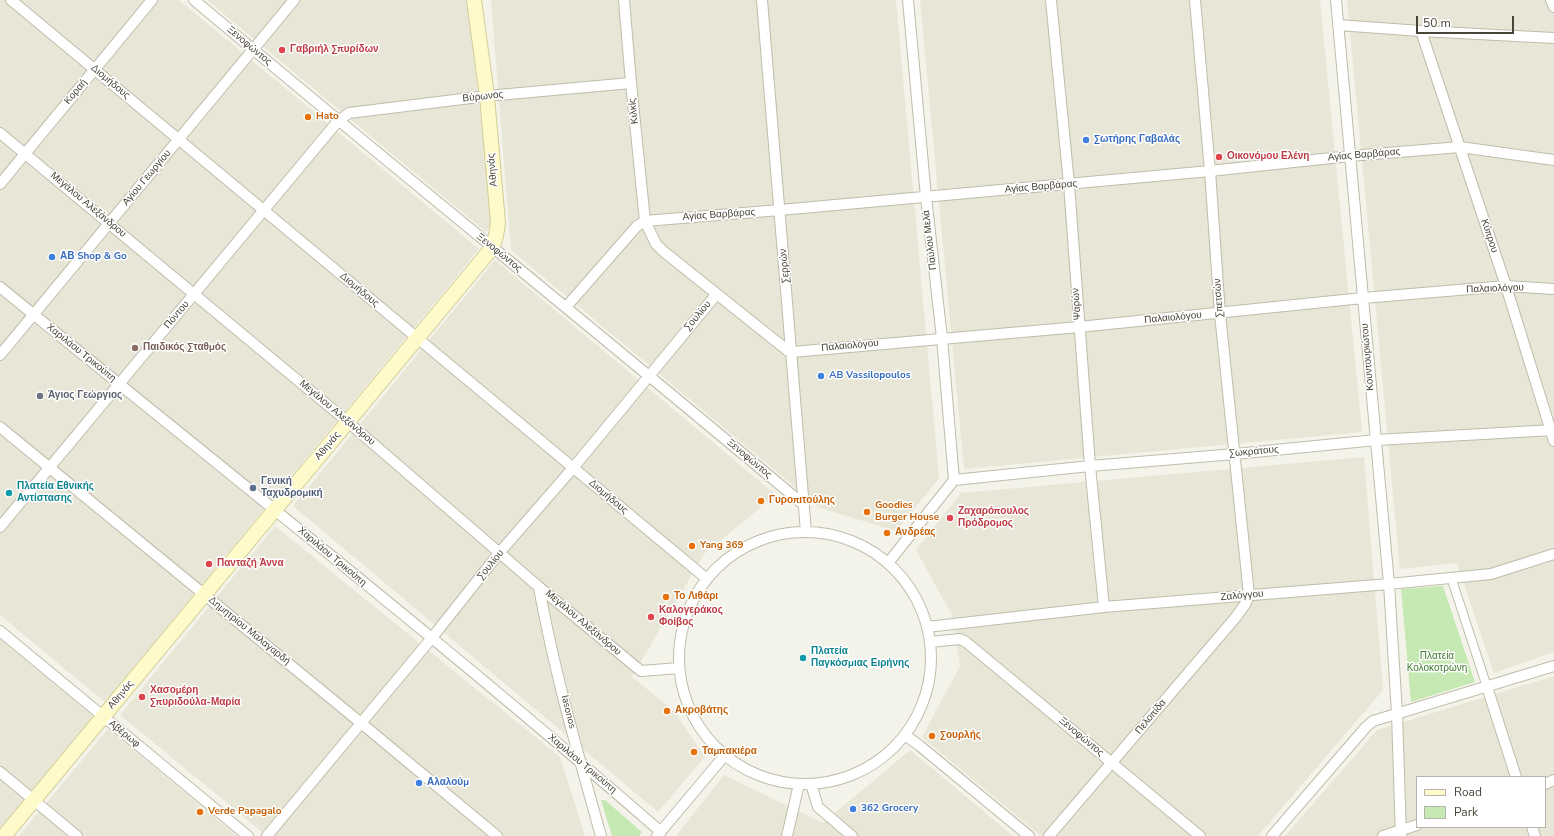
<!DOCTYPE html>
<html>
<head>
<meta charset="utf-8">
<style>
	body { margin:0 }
	#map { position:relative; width:1554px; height:836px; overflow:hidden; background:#f4f3e9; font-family:"Nunito Sans",sans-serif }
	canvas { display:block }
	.legend { position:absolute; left:1416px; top:776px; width:130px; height:52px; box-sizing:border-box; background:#fff; border:1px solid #b6b4af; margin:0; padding:5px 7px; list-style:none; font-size:12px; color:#484437 }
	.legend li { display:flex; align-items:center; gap:8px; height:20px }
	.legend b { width:20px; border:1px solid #b6b4af }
	.scale { position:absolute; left:1416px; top:16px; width:98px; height:18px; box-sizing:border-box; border:2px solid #484437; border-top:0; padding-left:5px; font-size:12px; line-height:14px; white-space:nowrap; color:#484437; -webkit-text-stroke:3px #fff; paint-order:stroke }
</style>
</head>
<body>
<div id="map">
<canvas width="1554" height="836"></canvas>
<ul class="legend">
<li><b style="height:5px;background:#fefac9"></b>Road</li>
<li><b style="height:11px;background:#c6e8b2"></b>Park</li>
</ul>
<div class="scale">50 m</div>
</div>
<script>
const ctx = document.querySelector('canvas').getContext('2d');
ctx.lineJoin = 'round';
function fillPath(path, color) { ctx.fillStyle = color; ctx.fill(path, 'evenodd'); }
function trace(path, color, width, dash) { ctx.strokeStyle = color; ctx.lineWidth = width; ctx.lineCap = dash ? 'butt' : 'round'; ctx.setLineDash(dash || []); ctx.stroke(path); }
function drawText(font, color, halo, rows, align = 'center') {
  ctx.font = font + ' "Nunito Sans",sans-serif'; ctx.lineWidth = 3; ctx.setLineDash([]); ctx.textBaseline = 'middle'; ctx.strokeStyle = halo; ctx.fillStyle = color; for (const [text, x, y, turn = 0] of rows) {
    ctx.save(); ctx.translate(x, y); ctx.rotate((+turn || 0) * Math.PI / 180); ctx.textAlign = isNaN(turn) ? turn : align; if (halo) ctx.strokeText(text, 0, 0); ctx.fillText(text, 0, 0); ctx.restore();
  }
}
fillPath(new Path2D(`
	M0 0H179L479 249 105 702 0 615Z
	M207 0H467L493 223 486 232Z
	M491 0H896L939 478 896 531 820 508 511 250Z
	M920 0H1320L1362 432 964 469Z
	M1347 0H1554V652L1494 673 1457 563 1400 569Z
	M495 260 776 495 704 554 632 677 674 711 705 757 658 812 293 506Z
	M1364 457 1383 690 1258 836H1041L922 737 960 666 952 615 916 550 961 493Z
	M275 526 560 757 585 836H267L120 715Z
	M0 639 93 716 0 829Z
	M1554 676V836H1285L1377 730ZM1417 777H1545V827H1417Z
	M108 729 237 836H19Z
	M910 750 1013 836H676L724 775 823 823Z`), '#e8e6d7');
fillPath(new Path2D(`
	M1443 586 1475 682 1411 702 1401 589Z
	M601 800H605L642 832 639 836H612Z`), '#c6e8b2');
const pedestrian = new Path2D(`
	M1451 577 1487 687`);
const minor = new Path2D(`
	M11 0 707 579
	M194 0C396 170 602 335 804 505
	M624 0 631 83 645 221 656 244 663 251 787 350 792 352 1079 327 1363 298 1506 286 1554 289
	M762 0 806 532
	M908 0 926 197 942 338 954 480
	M1051 0 1069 184 1090 466 1104 607
	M1336 0 1389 584 1397 714 1401 836
	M1551 0 1554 7
	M1338 25 1421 31 1554 38
	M1421 31 1506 286 1554 441
	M0 133 348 422 539 587 641 671 679 668
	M0 184 152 0
	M0 287C221 468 446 644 661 832
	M566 307 637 226 645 221 780 210 1210 171 1350 156 1460 147 1554 160
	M0 355 294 0
	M0 427 361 723 497 836
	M954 480 1090 466 1235 454 1376 440 1554 430
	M0 527 338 121 349 113 487 96 631 83
	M679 658a126 126 0 1 1 252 0a126 126 0 1 1-252 0Z
	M888 563 954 480
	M539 587C554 671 578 754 601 836
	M927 627 1104 607 1389 584 1491 574 1554 554
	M0 631 248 836
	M930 642 960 639 966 642 1200 836
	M1487 687 1516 777
	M905 735 920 746 1029 836
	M0 772 77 836
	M811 784 818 807 852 836
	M1545 784 1554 780
	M1532 827 1535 836
	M267 836 431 639 500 552 573 468 716 295
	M657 836 725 755
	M787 836 799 784
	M1049 836 1236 617 1246 603 1249 595 1220 314 1210 171 1195 0
	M1272 836 1366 727 1373 721 1554 666
	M1383 836 1417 825`);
const secondary = new Path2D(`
	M4 836 492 248 496 236 498 223 487 96 474 0`);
trace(pedestrian, '#c0bcab', 10);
trace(minor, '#c0bcab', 12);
trace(secondary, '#d3ce99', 16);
trace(pedestrian, '#fff', 8);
trace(minor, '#fff', 10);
trace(secondary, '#fefac9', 14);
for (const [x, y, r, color] of [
	[282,50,4,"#e0444e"],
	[308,117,4,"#e8710a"],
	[1086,140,4,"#3f7fe0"],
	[1219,157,4,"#e0444e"],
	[52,257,4,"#3f7fe0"],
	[135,348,4,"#8d6e63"],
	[821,376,4,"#3f7fe0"],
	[40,396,4,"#6b7280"],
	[253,488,4,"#5c6f8a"],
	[9,493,4,"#0f9aa8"],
	[761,501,4,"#e8710a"],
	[867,512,4,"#e8710a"],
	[950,518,4,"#e0444e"],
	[887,533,4,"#e8710a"],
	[692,546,4,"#e8710a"],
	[209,564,4,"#e0444e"],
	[666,597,4,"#e8710a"],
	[651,617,4,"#e0444e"],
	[803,658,4,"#0f9aa8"],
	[142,697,4,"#e0444e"],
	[667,711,4,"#e8710a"],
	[932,736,4,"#e8710a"],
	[694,752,4,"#e8710a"],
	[419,783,4,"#3f7fe0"],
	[853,809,4,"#3f7fe0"],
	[200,812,4,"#e8710a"]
]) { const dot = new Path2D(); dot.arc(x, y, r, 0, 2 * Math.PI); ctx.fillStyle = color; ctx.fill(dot); trace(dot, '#fff', 1.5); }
drawText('10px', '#484437', '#fff', [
	["Ξενοφώντος",249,46,40],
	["Διομήδους",110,82,40],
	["Κοραή",76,92,-50],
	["Βύρωνος",483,97,-6],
	["Κιλκίς",634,111,-96],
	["Αγίας Βαρβάρας",1364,155,-5],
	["Αθηνάς",493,170,-95],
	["Αγίου Γεωργίου",147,178,-50],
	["Αγίας Βαρβάρας",1041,187,-5],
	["Μεγάλου Αλεξάνδρου",88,205,40],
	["Αγίας Βαρβάρας",719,215,-4],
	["Κύπρου",1489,236,72],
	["Παύλου Μελά",930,240,-97],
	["Ξενοφώντος",499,253,39],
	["Σερρών",785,266,-95],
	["Παλαιολόγου",1495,289,-2],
	["Διομήδους",359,290,40],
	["Σπετσών",1219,298,-94],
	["Ψαρών",1077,304,-94],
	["Πόντου",177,315,-50],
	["Σουλίου",698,316,-50],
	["Παλαιολόγου",1173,318,-5],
	["Παλαιολόγου",850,346,-5],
	["Χαριλάου Τρικούπη",81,353,39],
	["Κουντουριώτου",1368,357,-95],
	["Μεγάλου Αλεξάνδρου",337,413,40],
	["Αθηνάς",328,446,-50],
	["Σωκράτους",1254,452,-5],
	["Ξενοφώντος",749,459,40],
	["Διομήδους",608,497,40],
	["Χαριλάου Τρικούπη",332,557,40],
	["Σουλίου",491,565,-51],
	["Ζαλόγγου",1242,596,-5],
	["Μεγάλου Αλεξάνδρου",583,623,40],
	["Δημητρίου Μαλαγαρδή",249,631,39],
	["Αθηνάς",121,695,-50],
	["Iasonos",568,712,76],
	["Πελοπίδα",1151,717,-50],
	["Αβέρωφ",124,734,39],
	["Ξενοφώντος",1081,737,40],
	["Χαριλάου Τρικούπη",582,764,40]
]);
drawText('bold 10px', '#be3a42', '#fff', [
	["Γαβριήλ Σπυρίδων",290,50],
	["Οικονόμου Ελένη",1227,157],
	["Ζαχαρόπουλος",958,512],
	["Πρόδρομος",958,524],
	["Πανταζή Άννα",217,564],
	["Καλογεράκος",659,611],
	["Φοίβος",659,623],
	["Χασομέρη",150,691],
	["Σπυριδούλα-Μαρία",150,703]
], 'left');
drawText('bold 10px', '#c56008', '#fff', [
	["Hato",316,117],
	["Γυροπιτούλης",769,501],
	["Goodies",875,506],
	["Burger House",875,518],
	["Ανδρέας",895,533],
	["Yang 369",700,546],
	["Το Λιθάρι",674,597],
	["Ακροβάτης",675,711],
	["Σουρλής",940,736],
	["Ταμπακιέρα",702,752],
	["Verde Papagalo",208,812]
], 'left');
drawText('bold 10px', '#366cbe', '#fff', [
	["Σωτήρης Γαβαλάς",1094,140],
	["ΑΒ Shop & Go",60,257],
	["AB Vassilopoulos",829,376],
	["Αλαλούμ",427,783],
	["362 Grocery",861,809]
], 'left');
drawText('bold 10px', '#785e54', '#fff', [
	["Παιδικός Σταθμός",143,348]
], 'left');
drawText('bold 10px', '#5b616d', '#fff', [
	["Άγιος Γεώργιος",48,396]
], 'left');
drawText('bold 10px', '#4e5e75', '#fff', [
	["Γενική",261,482],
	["Ταχυδρομική",261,494]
], 'left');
drawText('bold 10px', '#0d838f', '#fff', [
	["Πλατεία Εθνικής",17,487],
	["Αντίστασης",17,499],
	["Πλατεία",811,652],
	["Παγκόσμιας Ειρήνης",811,664]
], 'left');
drawText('10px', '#3b792b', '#fff', [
	["Πλατεία",1437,657],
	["Κολοκοτρώνη",1437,669]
]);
</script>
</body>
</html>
